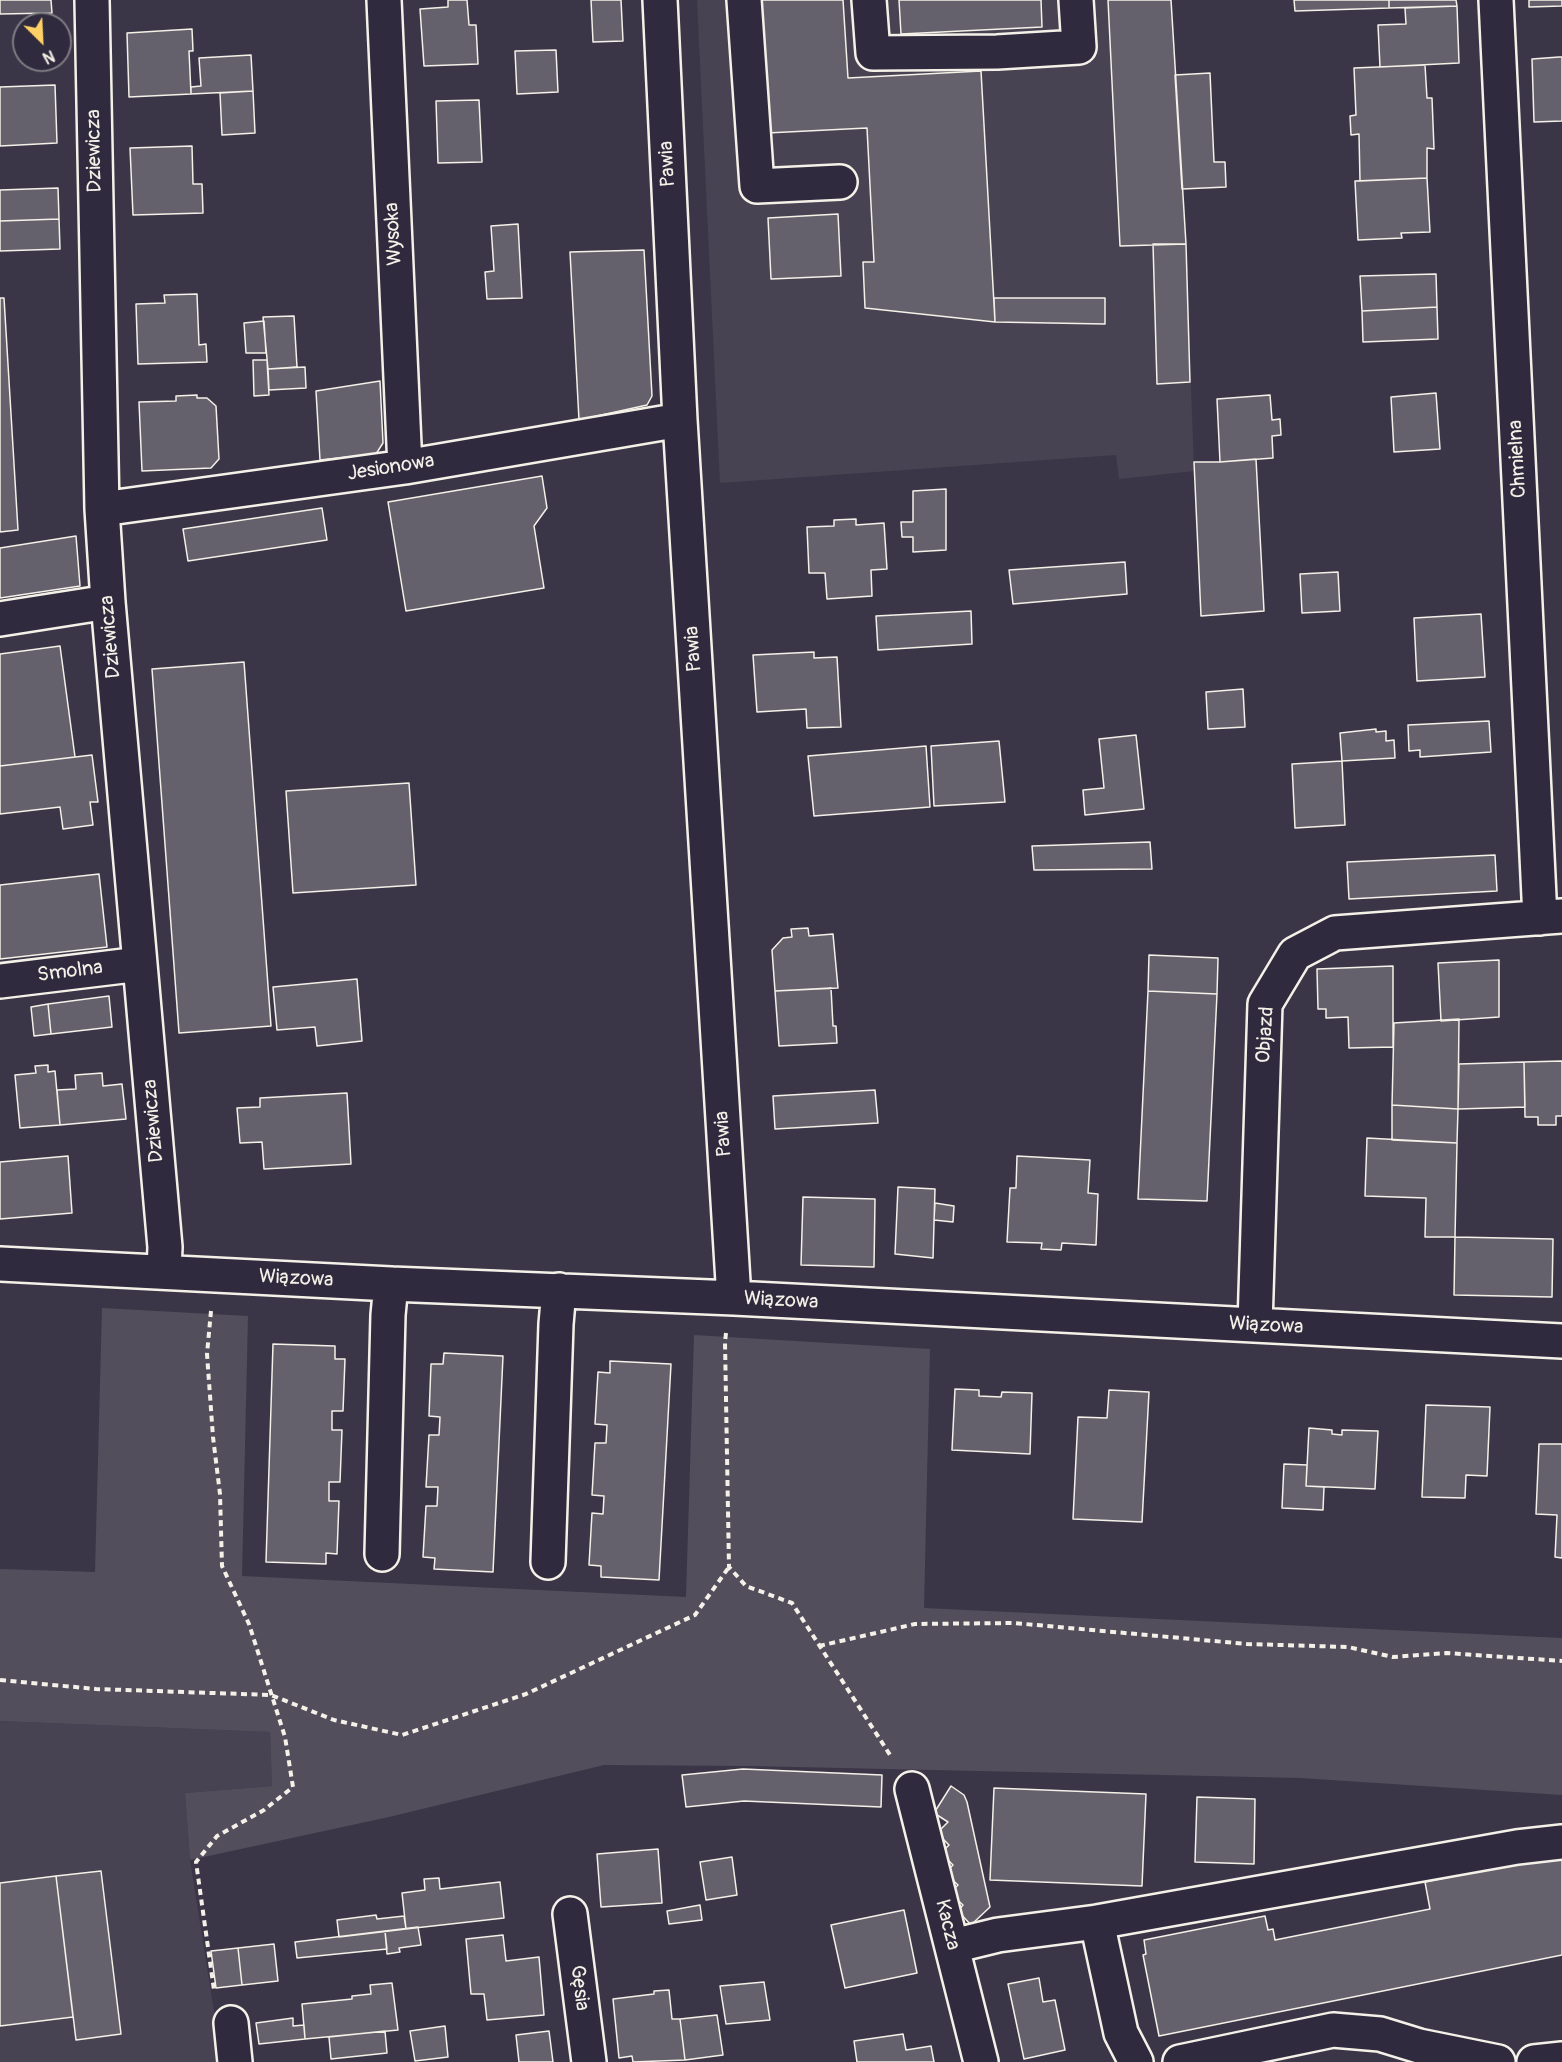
<!DOCTYPE html>
<html>
<head>
<meta charset="utf-8">
<style>
	body { margin:0 }
	#map { position:relative; width:1562px; height:2062px; overflow:hidden; background:#3b3647; font-family:Pangolin,sans-serif }
	canvas { display:block }
	.north { position:absolute; left:12px; top:12px; width:60px; height:60px; box-sizing:border-box; background:#2f2a3d; border:2px solid #7e7a81; border-radius:50%; rotate:156deg; font-size:16px; font-weight:700; line-height:24px; text-align:center; color:#f4f1e8 }
	.north::after { content:''; display:block; margin:auto; width:21px; height:27px; background:#ffd166; clip-path:polygon(50% 0,100% 100%,50% 72%,0 100%) }
</style>
</head>
<body>
<div id="map">
<canvas width="1562" height="2062"></canvas>
<div class="north">N</div>
</div>
<script>
const ctx = document.querySelector('canvas').getContext('2d');
ctx.lineJoin = 'round';
function fillPath(path, color) { ctx.fillStyle = color; ctx.fill(path, 'evenodd'); }
function trace(path, color, width, dash) { ctx.strokeStyle = color; ctx.lineWidth = width; ctx.lineCap = dash ? 'butt' : 'round'; ctx.setLineDash(dash || []); ctx.stroke(path); }
function drawText(font, color, halo, rows, align = 'center') {
  ctx.font = font + ' Pangolin,sans-serif'; ctx.lineWidth = 5; ctx.setLineDash([]); ctx.textBaseline = 'middle'; ctx.strokeStyle = halo; ctx.fillStyle = color; for (const [text, x, y, turn = 0] of rows) {
    ctx.save(); ctx.translate(x, y); ctx.rotate((+turn || 0) * Math.PI / 180); ctx.textAlign = isNaN(turn) ? turn : align; if (halo) ctx.strokeText(text, 0, 0); ctx.fillText(text, 0, 0); ctx.restore();
  }
}
fillPath(new Path2D(`
	M697 0H1171L1186 244 1194 471 1119 479 1116 455 720 483Z
	M0 1721 270 1732 272 1786 185 1793 190 1860 222 2062H0Z`), '#484352');
fillPath(new Path2D(`
	M102 1308 248 1316 242 1576 686 1597 694 1335 930 1349 924 1608 1562 1638V1795L1300 1778 750 1766 604 1765 389 1817 190 1860 185 1793 272 1786 270 1732 0 1721V1569L95 1572Z`), '#534e5c');
const building = new Path2D(`
	M0 0H51L52 13 0 14Z
	M448 0H467L469 25H476L478 64 424 66 420 9 448 7Z
	M591 0H621L623 41 593 42Z
	M760 0H843L848 78 981 71 995 322 865 308 863 262H874L867 128 767 133Z
	M899 0H1041L1042 27 901 34Z
	M1108 0H1171L1186 244 1120 246Z
	M1294 0H1389V8L1295 11Z
	M1389 0H1456L1457 6 1389 8Z
	M1529 0H1562V6L1529 7Z
	M1457 6 1459 63 1380 67 1378 25 1406 24 1405 8Z
	M192 29 193 51H189L191 94 129 97 127 33Z
	M556 50 558 92 517 94 515 51Z
	M251 55 253 91 191 94V87L201 86 199 58Z
	M1559 57H1562V121L1534 122 1532 59Z
	M1425 65 1427 98H1432L1434 149 1427 148V178L1360 181 1359 134 1351 135 1350 116 1356 115 1354 68Z
	M1210 73 1214 162H1225L1226 187 1182 189 1175 75Z
	M55 85 57 143 0 146V87Z
	M253 91 255 133 222 135 220 93Z
	M479 100 482 162 438 163 436 101Z
	M192 146 193 184H202L203 213 133 215 130 148Z
	M1427 178 1430 232 1401 233 1402 238 1358 240 1355 181Z
	M58 188 59 219 0 221V190Z
	M838 214 841 276 771 279 768 218Z
	M59 219 60 249 0 251V221Z
	M518 224 522 298 487 299 485 272 494 271 491 226Z
	M1153 244H1186L1190 382 1157 384Z
	M644 250 652 396 647 405 579 420 570 252Z
	M1436 274 1437 307 1362 311 1360 276Z
	M197 294 199 345 206 344 207 362 138 364 136 304 165 303 164 295Z
	M0 298H4L18 530 0 532Z
	M994 298H1105V324L995 322Z
	M1437 307 1438 339 1363 342 1362 311Z
	M294 316 297 367 268 369 263 317Z
	M264 321 266 353H246L244 323Z
	M253 360H267L269 395 254 396Z
	M305 367 306 388 269 390 268 369Z
	M380 381 383 443 376 454 320 460 316 391Z
	M1436 393 1440 449 1394 452 1391 397Z
	M197 395V398H207L216 406 219 459 211 468 142 471 139 402 176 401V396Z
	M1270 395 1272 420 1280 419 1281 435 1272 436 1273 458 1220 462 1217 399Z
	M1256 459 1264 611 1201 616 1194 462H1220Z
	M542 476 547 508 534 526 544 588 406 611 388 502Z
	M946 489V550L913 552V537H902L901 522H913V491Z
	M322 508 327 540 188 561 183 529Z
	M856 519V525L884 523 887 569 871 570 872 596 827 599 825 573H809L807 527 834 526V520Z
	M76 536 80 586 0 598V548Z
	M1125 562 1127 594 1013 604 1009 570Z
	M1338 572 1340 611 1302 613 1300 574Z
	M971 611 972 644 878 650 876 616Z
	M1481 614 1485 677 1417 681 1414 618Z
	M60 646 75 757 0 766V654Z
	M814 652V658L837 657 841 727 807 728 806 709 757 712 753 655Z
	M244 662 271 1026 179 1033 152 669Z
	M1243 689 1245 727 1208 729 1206 692Z
	M1489 721 1491 752 1420 757V750L1409 751 1408 725Z
	M1376 729V732L1386 731V741L1394 740 1395 758 1342 761 1340 733Z
	M1136 735 1144 809 1085 815 1083 790 1104 788 1099 739Z
	M999 741 1005 802 934 806 931 746Z
	M926 746 930 807 814 816 808 756Z
	M92 755 98 802H90L93 825 63 829 60 807 0 814V766Z
	M1342 761 1345 825 1295 828 1292 764Z
	M409 783 416 885 293 893 286 791Z
	M1150 842 1152 869 1034 870 1032 846Z
	M1495 855 1497 891 1349 899 1347 862Z
	M99 874 107 947 0 959V885Z
	M808 928 809 936 833 934 838 988 775 991 772 950 783 938 792 937 791 929Z
	M1149 955 1218 958 1217 994 1148 991Z
	M1499 960V1017L1441 1021 1438 963Z
	M1393 966V1047L1349 1048 1348 1017 1326 1018V1009H1318L1317 969Z
	M357 979 362 1041 317 1046 315 1027 277 1030 273 987Z
	M831 988 833 1026H836L837 1043 779 1046 775 991Z
	M1148 991 1217 994 1207 1201 1138 1199Z
	M109 996 112 1027 51 1034 48 1004Z
	M48 1004 51 1034 34 1036 31 1007Z
	M1459 1019 1458 1109 1392 1105 1394 1023Z
	M1562 1061V1116H1556V1125H1538V1117H1525L1524 1062Z
	M1524 1062 1525 1107 1458 1109 1459 1064Z
	M48 1065V1072L55 1071 60 1125 20 1128 15 1075 36 1073 35 1066Z
	M102 1073 103 1086 122 1084 126 1119 60 1125 57 1090 76 1089 75 1075Z
	M875 1090 878 1123 775 1129 773 1096Z
	M347 1093 351 1164 264 1169 262 1142 240 1143 237 1108 260 1107V1098Z
	M1392 1105 1458 1109 1457 1143 1392 1140Z
	M1367 1138 1457 1143 1455 1237H1425L1426 1198 1365 1196Z
	M68 1156 72 1213 0 1219V1162Z
	M1017 1156 1090 1160 1088 1193 1098 1194 1096 1245 1062 1243 1061 1250 1041 1249 1042 1243 1007 1242 1010 1188H1016Z
	M898 1187 935 1189 933 1258 895 1254Z
	M803 1197 875 1199 874 1267 801 1265Z
	M935 1203 954 1206 953 1222 934 1220Z
	M1455 1237 1553 1239 1552 1297 1454 1295Z
	M273 1344 335 1346V1359H345L343 1411H332V1430H342L340 1482H329V1501H339L337 1554 326 1553V1564L266 1562Z
	M444 1353 503 1356 493 1572 434 1569 435 1558 423 1557 426 1506H437L438 1487H426L429 1435H439L440 1417 429 1416 431 1364H443Z
	M610 1361 671 1364 659 1580 601 1577V1566L589 1565 592 1513 603 1514 604 1496 592 1495 595 1443H606L607 1425 595 1424 598 1372 610 1373Z
	M955 1389 979 1390V1396L1001 1397 1002 1392 1032 1393 1030 1454 952 1450Z
	M1109 1390 1149 1392 1142 1522 1073 1519 1078 1417 1107 1418Z
	M1426 1405 1490 1407 1487 1476 1466 1475 1465 1498 1422 1497Z
	M1309 1428 1332 1430V1434L1342 1435V1430L1378 1431 1375 1489 1306 1486Z
	M1539 1444H1562V1558L1555 1557 1557 1515 1536 1514Z
	M1284 1464 1307 1465 1306 1486 1324 1487 1323 1510 1282 1508Z
	M743 1769 882 1775 881 1807 744 1801 686 1807 682 1775Z
	M951 1786 964 1795 967 1802 990 1907 971 1925 958 1911 963 1905 950 1893 958 1885 945 1873 953 1865 941 1853 949 1845 937 1833 948 1822 934 1813Z
	M994 1788 1146 1794 1142 1886 990 1880Z
	M1197 1797 1255 1799 1254 1864 1195 1862Z
	M658 1849 662 1903 601 1907 597 1854Z
	M1562 1854V1955L1159 2036 1143 1955 1146 1954 1144 1940 1265 1916 1268 1930 1273 1929 1275 1940 1430 1909 1425 1882Z
	M732 1857 737 1895 706 1900 700 1862Z
	M101 1871 121 2034 76 2040 56 1876Z
	M56 1876 73 2017 0 2026V1883Z
	M439 1878 440 1889 500 1882 504 1918 406 1929 402 1893 425 1890 424 1879Z
	M700 1905 702 1920 669 1924 667 1911Z
	M904 1910 917 1973 845 1988 831 1925Z
	M376 1915 377 1919 404 1916 406 1929 339 1937 337 1920Z
	M418 1927 421 1945 399 1948 400 1952 387 1954 385 1931Z
	M385 1931 387 1949 297 1958 295 1942Z
	M503 1935 506 1961 539 1957 544 2015 487 2020 484 1994H471L466 1939Z
	M274 1944 278 1981 242 1985 238 1948Z
	M238 1948 242 1985 216 1988 211 1951Z
	M1039 1978 1043 2002 1055 2000 1065 2050 1024 2059 1008 1984Z
	M764 1982 770 2020 726 2024 720 1986Z
	M392 1983 398 2030 305 2039 302 2004 352 1999V1996L371 1994 370 1985Z
	M669 1990 672 2019H680L685 2060 633 2062 632 2056 619 2058 613 1999 654 1994V1991Z
	M717 2015 723 2055 685 2060 680 2019Z
	M293 2018V2026L304 2025 305 2039 259 2044 256 2023Z
	M445 2026 448 2057 415 2061 410 2031Z
	M385 2031 387 2053 331 2059 329 2037Z
	M549 2031 553 2062H519L516 2035Z
	M903 2034 906 2050 931 2046 934 2062H857L854 2041Z`);
fillPath(building, '#65616c');
trace(building, '#f4f1e8', 1.5);
const minor = new Path2D(`
	M92 0 102 509 108 602 165 1247 164 1271
	M384 0 405 467
	M660 0 680 420 734 1298
	M744 0 757 186 840 182
	M869 0 873 53 997 52 1079 47 1076 0
	M1496 0 1540 918
	M102 509 405 467 680 420
	M0 619 108 602
	M0 981 140 964
	M0 1264 391 1284 734 1298 1562 1341
	M1255 1325 1265 1004 1295 954 1335 933 1562 916
	M382 1554 388 1315 391 1284
	M548 1562 556 1324 559 1290
	M912 1789 981 2062
	M570 1914 589 2062
	M1097 1922 1121 2033 1136 2062
	M953 1946 998 1935 1097 1922 1517 1847 1562 1842
	M231 2023 235 2062
	M1180 2062 1333 2030 1380 2034 1419 2046 1498 2062
	M1534 2062 1562 2059`);
trace(minor, '#f4f1e8', 38);
trace(new Path2D(`
	M211 1311 207 1354 213 1437 220 1494 222 1566 249 1624 285 1737 293 1787 264 1810 217 1836 196 1862 214 1990
	M726 1333 725 1342 729 1567 746 1586 792 1603 892 1758
	M819 1646 915 1624 1014 1623 1247 1644 1348 1647 1393 1657 1447 1653 1562 1661
	M0 1680 96 1689 271 1695 334 1720 402 1735 526 1694 695 1615 729 1567`), '#f4f1e8', 4, [6, 4.5]);
trace(minor, '#2f2a3d', 33);
drawText('20px', '#f4f1e8', '#2f2a3d', [
	["Dziewicza",95,151,-91],
	["Pawia",668,164,-93],
	["Wysoka",394,234,-93],
	["Chmielna",1518,459,-93],
	["Jesionowa",391,468,-9],
	["Dziewicza",111,637,-95],
	["Pawia",694,649,-94],
	["Smolna",70,972,-7],
	["Objazd",1266,1035,-86],
	["Dziewicza",154,1121,-95],
	["Pawia",724,1134,-94],
	["Wiązowa",296,1279,3],
	["Wiązowa",781,1301,3],
	["Wiązowa",1266,1326,3],
	["Kacza",947,1925,76],
	["Gęsia",579,1988,83]
]);
</script>
</body>
</html>
